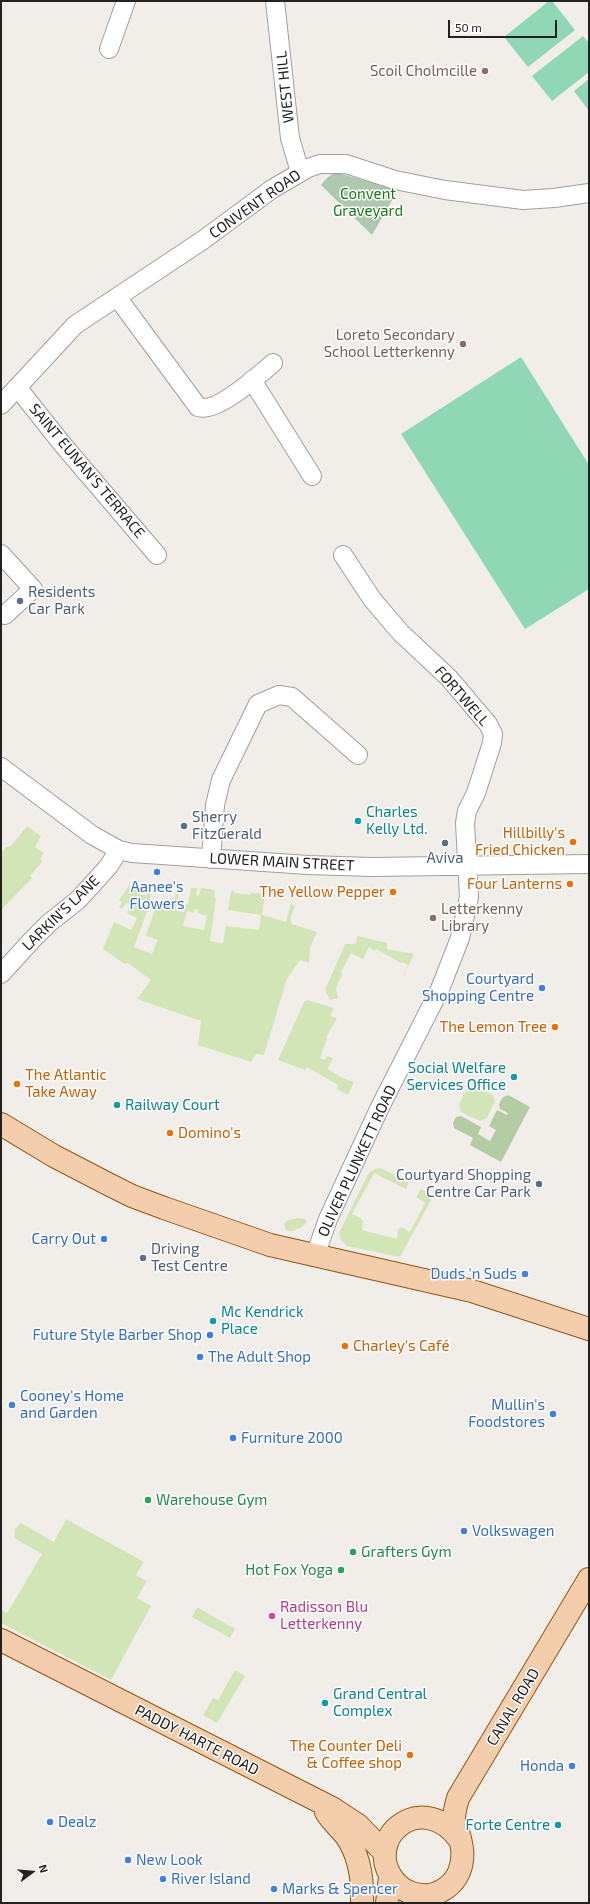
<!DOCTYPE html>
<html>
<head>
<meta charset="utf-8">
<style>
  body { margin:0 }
  #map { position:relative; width:590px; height:1904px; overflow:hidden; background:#f1eeea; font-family:"Exo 2",sans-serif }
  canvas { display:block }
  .frame { position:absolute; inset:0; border:2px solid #222; pointer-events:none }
  .north { position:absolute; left:12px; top:1852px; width:40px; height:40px; -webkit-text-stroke:3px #fff; paint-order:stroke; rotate:74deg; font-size:11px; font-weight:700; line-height:16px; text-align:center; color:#222 }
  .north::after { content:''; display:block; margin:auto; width:14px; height:18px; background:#222; clip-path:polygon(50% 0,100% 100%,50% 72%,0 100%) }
  .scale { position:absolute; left:448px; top:20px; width:109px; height:18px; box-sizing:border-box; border:2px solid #222; border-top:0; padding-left:5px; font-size:12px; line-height:14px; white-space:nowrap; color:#222; -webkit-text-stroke:3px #fff; paint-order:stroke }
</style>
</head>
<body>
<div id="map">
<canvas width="590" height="1904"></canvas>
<div class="frame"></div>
<div class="north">N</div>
<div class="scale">50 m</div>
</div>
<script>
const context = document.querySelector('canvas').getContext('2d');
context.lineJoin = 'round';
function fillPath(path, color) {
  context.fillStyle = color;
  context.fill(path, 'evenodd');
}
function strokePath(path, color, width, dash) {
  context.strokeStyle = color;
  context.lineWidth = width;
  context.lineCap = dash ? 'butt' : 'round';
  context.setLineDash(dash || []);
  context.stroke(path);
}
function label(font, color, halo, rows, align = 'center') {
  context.font = font + ' "Exo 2",sans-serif';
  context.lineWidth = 3;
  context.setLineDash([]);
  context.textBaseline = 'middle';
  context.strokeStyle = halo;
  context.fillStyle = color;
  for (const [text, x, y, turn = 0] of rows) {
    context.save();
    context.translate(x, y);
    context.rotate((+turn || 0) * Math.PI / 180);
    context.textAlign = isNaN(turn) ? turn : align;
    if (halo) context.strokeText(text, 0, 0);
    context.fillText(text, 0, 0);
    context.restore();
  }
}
const grass = new Path2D(`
  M27,826L41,836L35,847L44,853L40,859L43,861L30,876L32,878L1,910V850L3,851L6,847L11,846Z
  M130,884V887H140V895H146L147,887L151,888L150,904L134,947L152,954L158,940L146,936L156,906L158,907L159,903H161L163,900H175L176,892H179L176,910L184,912L186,904H188L191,888H197L196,895L199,896L201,888L215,890L214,897L216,898L210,941L223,943L226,926L259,930L261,915L228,910L231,891H234V893L251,895V893L265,894L262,915L286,922L291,903L295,906L290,919L292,924L317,932L310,948L309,963L300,960L287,979L264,1055L256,1054L251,1062L198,1045L201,1021L137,999L151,980L128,963L125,964L103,949L114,922L131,930L137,918L127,913L131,905L126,903L122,909L119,907L122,902L119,900ZM194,909L198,910V913L207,916L204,930L183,926L187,911L194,913Z
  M357,936L387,943V949L414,954L401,981L408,965L402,962L401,963L376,949L375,951L369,947L363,959L351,953L341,972L342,973L336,989L338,998L330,1000L325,990L345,944H356Z
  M307,1000L334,1008L330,1016L337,1018L326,1038L327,1039L320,1058L325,1060L327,1056L333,1058L328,1069L340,1077L354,1082L348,1095L337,1089L338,1085L307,1067L305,1070L278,1060L304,1002Z
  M474,1086L493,1095L495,1101L487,1118L480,1121L461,1112L459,1104L468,1088Z
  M381,1168L409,1183L406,1189L374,1173L352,1214L361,1218V1220H363L362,1230L397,1239L398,1228L400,1229L401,1227L410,1232L425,1203L416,1197L421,1189L434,1195L400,1257L347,1246L341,1240L339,1233L368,1174L375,1169Z
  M297,1218L305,1219L307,1222C302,1228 293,1233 286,1230L284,1224L286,1221Z
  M66,1519L144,1562L136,1575L147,1581L137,1598L151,1606L111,1680L1,1623V1610L7,1613L42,1554L14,1538L15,1529L21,1523L54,1542Z
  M197,1607L235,1629L230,1638L192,1617Z
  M235,1670L245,1676L217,1723L203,1715L213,1698L218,1700Z`);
const forest = new Path2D(`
  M508,1095L530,1107L501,1162L470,1145L473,1138L454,1128L453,1123L456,1117L461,1116L481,1127L478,1134L490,1141L496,1130L489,1126L497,1110L507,1115L508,1113L500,1109L499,1104L503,1097Z`);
const cemetery = new Path2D(`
  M338,173L398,190L372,235L321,185C327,178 329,174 338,173Z`);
const pitch = new Path2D(`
  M549,1H552L575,30L528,67L504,37Z
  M583,36L589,43V72L552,101L532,76Z
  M589,79V111L574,91Z
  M521,357L589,465V589L525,629L401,434Z`);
const minor = new Path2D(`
  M275,1L290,138L300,172
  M109,49L126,1
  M117,297L198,407C216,414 259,375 273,363
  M252,380L312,476
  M17,387L63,445L157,555
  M1,405L75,325L203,240L272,189L308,168L320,164H346L395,180L445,190L523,200L554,198L589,193
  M1,554L33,589L5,615
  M1,767L92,835L119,850L132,853L308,865L372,867L589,864
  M211,859L215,805L221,780L258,704L279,695L292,697L358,755
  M1,974L32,940L49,923L78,900L108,867L119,850
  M315,1256L328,1219L380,1107L440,989L460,938L469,897L465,823L467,811L476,793L492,743L493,734L488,724L449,678L401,633L388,618L372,599L343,555`);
const major = new Path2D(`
  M1,1124L54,1156L108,1184L132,1196L164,1208L270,1245L472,1291L589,1329
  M1,1640L332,1808L358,1825L385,1853
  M326,1812C331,1821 340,1828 346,1836C360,1856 363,1879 362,1903
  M460,1840C421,1786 359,1841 396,1883C404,1892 417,1896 429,1895C442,1893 454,1884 459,1872C465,1857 462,1845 458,1831C456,1827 454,1823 454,1819C454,1812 456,1805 458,1798L589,1579
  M387,1903L390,1877`);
const markers = [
  [485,71,4,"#8d6e63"],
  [463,344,4,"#8d6e63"],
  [20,601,4,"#5c6f8a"],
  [358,821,4,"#0f9aa8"],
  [184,826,4,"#5c6f8a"],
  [573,842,4,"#e8710a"],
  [445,843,4,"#5c6f8a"],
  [157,872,4,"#3f7fe0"],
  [570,884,4,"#e8710a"],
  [393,892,4,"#e8710a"],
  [433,918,4,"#8d6e63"],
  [542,988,4,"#3f7fe0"],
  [555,1027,4,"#e8710a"],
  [514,1077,4,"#0f9aa8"],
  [17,1084,4,"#e8710a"],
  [117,1105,4,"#0f9aa8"],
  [170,1133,4,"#e8710a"],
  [539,1184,4,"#5c6f8a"],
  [104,1239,4,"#3f7fe0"],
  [143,1258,4,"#5c6f8a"],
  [525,1274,4,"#3f7fe0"],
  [213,1321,4,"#0f9aa8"],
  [210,1335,4,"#3f7fe0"],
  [345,1346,4,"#e8710a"],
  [200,1357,4,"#3f7fe0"],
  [12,1405,4,"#3f7fe0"],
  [553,1414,4,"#3f7fe0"],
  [233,1438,4,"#3f7fe0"],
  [148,1500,4,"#2e9e5b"],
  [464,1531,4,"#3f7fe0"],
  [353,1552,4,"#2e9e5b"],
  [341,1570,4,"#2e9e5b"],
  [272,1616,4,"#d1479c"],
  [325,1703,4,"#0f9aa8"],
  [410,1755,4,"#e8710a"],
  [572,1766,4,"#3f7fe0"],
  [50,1822,4,"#3f7fe0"],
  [558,1825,4,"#0f9aa8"],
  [128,1860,4,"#3f7fe0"],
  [163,1879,4,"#3f7fe0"],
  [274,1889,4,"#3f7fe0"]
];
const educationNames = [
  ["Scoil Cholmcille",477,71],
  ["Loreto Secondary",455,335],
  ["School Letterkenny",455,352],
  ["Letterkenny",441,909,"left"],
  ["Library",441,926,"left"]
];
const streetNames = [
  ["WEST HILL",285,87,-96],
  ["CONVENT ROAD",255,204,-35],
  ["SAINT EUNAN'S TERRACE",87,471,50],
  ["FORTWELL",462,696,49],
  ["LOWER MAIN STREET",282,862,3],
  ["LARKIN'S LANE",61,913,-44],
  ["OLIVER PLUNKETT ROAD",357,1161,-65],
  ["CANAL ROAD",513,1707,-59],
  ["PADDY HARTE ROAD",197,1740,27]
];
const parkNames = [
  ["Convent",368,194],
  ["Graveyard",368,211]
];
const serviceNames = [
  ["Residents",28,592],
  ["Car Park",28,609],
  ["Sherry",192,817],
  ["FitzGerald",192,834],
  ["Aviva",445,858,"center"],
  ["Courtyard Shopping",531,1175,"right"],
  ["Centre Car Park",531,1192,"right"],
  ["Driving",151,1249],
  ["Test Centre",151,1266]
];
const cultureNames = [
  ["Charles",366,812],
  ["Kelly Ltd.",366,829],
  ["Social Welfare",506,1068,"right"],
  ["Services Office",506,1085,"right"],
  ["Railway Court",125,1105],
  ["Mc Kendrick",221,1312],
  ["Place",221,1329],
  ["Grand Central",333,1694],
  ["Complex",333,1711],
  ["Forte Centre",550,1825,"right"]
];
const foodNames = [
  ["Hillbilly's",565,833],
  ["Fried Chicken",565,850],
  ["Four Lanterns",562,884],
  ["The Yellow Pepper",385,892],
  ["The Lemon Tree",547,1027],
  ["The Atlantic",25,1075,"left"],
  ["Take Away",25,1092,"left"],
  ["Domino's",178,1133,"left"],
  ["Charley's Café",353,1346,"left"],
  ["The Counter Deli",402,1746],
  ["& Coffee shop",402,1763]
];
const shopNames = [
  ["Aanee's",157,887,"center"],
  ["Flowers",157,904,"center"],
  ["Courtyard",534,979,"right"],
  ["Shopping Centre",534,996,"right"],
  ["Carry Out",96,1239,"right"],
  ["Duds 'n Suds",517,1274,"right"],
  ["Future Style Barber Shop",202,1335,"right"],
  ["The Adult Shop",208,1357],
  ["Cooney's Home",20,1396],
  ["and Garden",20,1413],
  ["Mullin's",545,1405,"right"],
  ["Foodstores",545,1422,"right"],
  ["Furniture 2000",241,1438],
  ["Volkswagen",472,1531],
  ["Honda",564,1766,"right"],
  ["Dealz",58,1822],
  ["New Look",136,1860],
  ["River Island",171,1879],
  ["Marks & Spencer",282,1889]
];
const leisureNames = [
  ["Warehouse Gym",156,1500],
  ["Grafters Gym",361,1552],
  ["Hot Fox Yoga",333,1570,"right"]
];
const hotelNames = [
  ["Radisson Blu",280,1607],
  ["Letterkenny",280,1624]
];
fillPath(grass, '#d2e5b6');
fillPath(forest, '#b3cca3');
fillPath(cemetery, '#adc8ae');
fillPath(pitch, '#90d7b5');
strokePath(minor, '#9f9f9f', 20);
strokePath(major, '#90580f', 24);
strokePath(minor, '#fff', 18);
strokePath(major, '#f3cdac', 22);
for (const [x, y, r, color] of markers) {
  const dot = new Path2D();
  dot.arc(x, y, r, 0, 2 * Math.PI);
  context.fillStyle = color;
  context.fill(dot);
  strokePath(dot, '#fff', 1.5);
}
label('15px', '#785e54', '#fff', educationNames, 'right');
label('15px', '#222', '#fff', streetNames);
label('15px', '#1a7818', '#fff', parkNames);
label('15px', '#4e5e75', '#fff', serviceNames, 'left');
label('15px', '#0d838f', '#fff', cultureNames, 'left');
label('15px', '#c56008', '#fff', foodNames, 'right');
label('15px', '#366cbe', '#fff', shopNames, 'left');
label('15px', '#27864d', '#fff', leisureNames, 'left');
label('15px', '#b23c85', '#fff', hotelNames, 'left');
</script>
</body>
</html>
